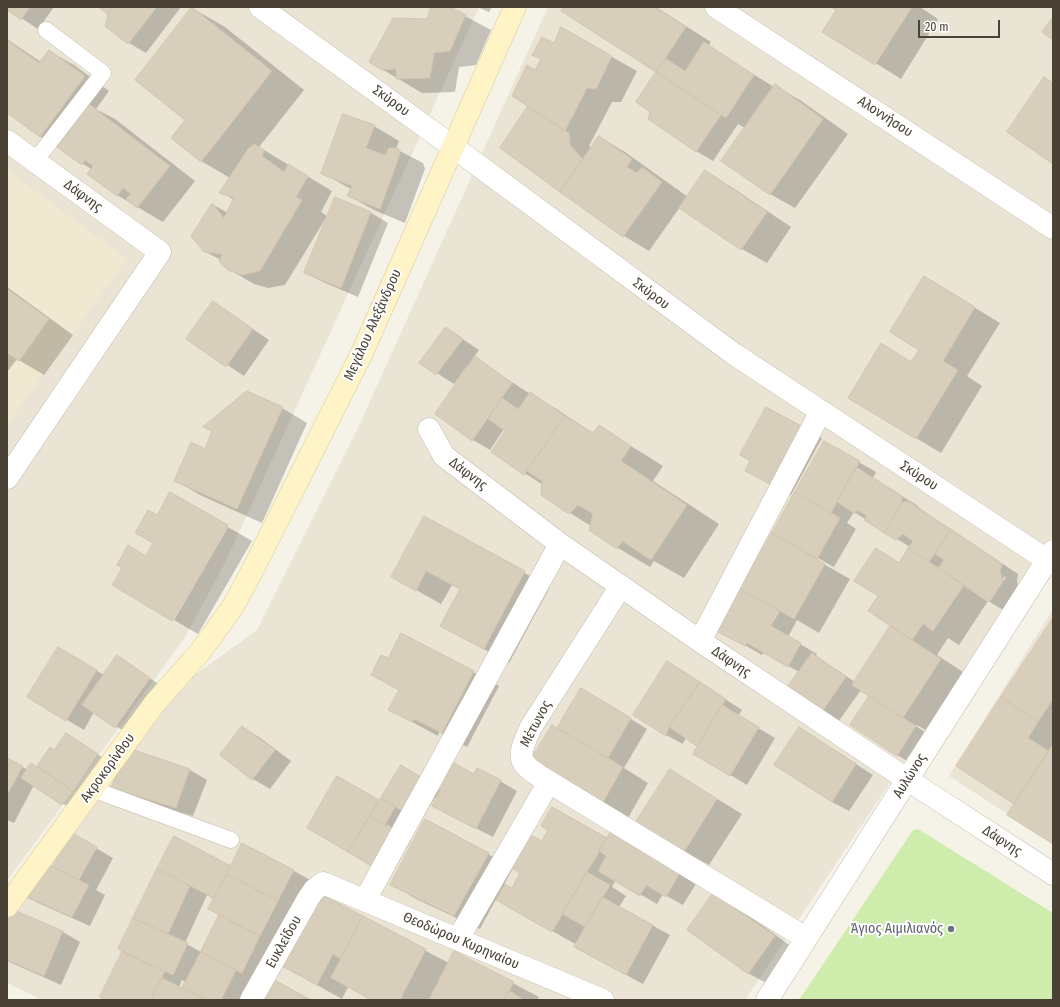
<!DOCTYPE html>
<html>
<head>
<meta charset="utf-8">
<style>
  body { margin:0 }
  #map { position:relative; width:1060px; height:1007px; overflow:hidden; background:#f5f2e8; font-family:"Fira Sans Condensed",sans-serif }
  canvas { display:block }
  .frame { position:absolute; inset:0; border:8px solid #494235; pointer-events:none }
  .scale { position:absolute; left:918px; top:20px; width:82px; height:18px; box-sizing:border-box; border:2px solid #494235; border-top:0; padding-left:5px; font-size:12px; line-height:14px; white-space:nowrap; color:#494235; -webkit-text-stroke:3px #fff; paint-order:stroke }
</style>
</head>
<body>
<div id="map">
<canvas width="1060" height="1007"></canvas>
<div class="frame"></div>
<div class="scale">20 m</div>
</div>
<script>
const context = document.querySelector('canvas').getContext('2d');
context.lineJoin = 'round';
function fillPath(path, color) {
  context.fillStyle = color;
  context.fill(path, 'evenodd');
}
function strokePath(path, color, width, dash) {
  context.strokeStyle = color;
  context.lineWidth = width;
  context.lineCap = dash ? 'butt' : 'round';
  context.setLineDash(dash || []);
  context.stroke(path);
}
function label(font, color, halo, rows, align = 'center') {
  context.font = font + ' "Fira Sans Condensed",sans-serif';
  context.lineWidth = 4;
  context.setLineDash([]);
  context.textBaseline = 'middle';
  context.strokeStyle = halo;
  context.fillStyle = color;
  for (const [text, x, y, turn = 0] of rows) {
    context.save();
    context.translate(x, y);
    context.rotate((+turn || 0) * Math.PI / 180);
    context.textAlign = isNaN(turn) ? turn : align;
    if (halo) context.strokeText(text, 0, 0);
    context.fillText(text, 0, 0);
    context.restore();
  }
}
const residential = new Path2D(`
  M7,7H479L225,563L184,639L7,881Z
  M548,7H1053V535L1028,576L745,1000H42L7,983V915L177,688L257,630L358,428Z
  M1053,609V844L949,776Z`);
const education = new Path2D(`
  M7,170L127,259L7,425Z`);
const green = new Path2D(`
  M918,829L1053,913V1000H799L913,830Z`);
const shadow = new Path2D(`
  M7,7H54L38,29L9,10L7,13Z
  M101,7H181L146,53L129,43L106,26L109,14Z
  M433,7H448L491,30L476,65L459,67L455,92L422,93L370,62L428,20Z
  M477,7H492L489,12Z
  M565,7H656L711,42L708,46L774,87L775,86L800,100L848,134L795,208L770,194L745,128L738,124L713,161L696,151L651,111L637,102L657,72Z
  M832,7H920L938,19L901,79L824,31L837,10Z
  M192,8L225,27L304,90L259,147L332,191L321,212L327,216L285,285L268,288L254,284L228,269L221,260L204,251L212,204L228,213L234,200L221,192L230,178L201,161L186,120Z
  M7,39L41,62L49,51L74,65L109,91L96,109L115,119L195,181L163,222L117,195L91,169L41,137L7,112Z
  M555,44L612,57L637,71L621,102H612L589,146L592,148L600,137L625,152L688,197L705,172L730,186L791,227L767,263L742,249L680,207L649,251L624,236L502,148L529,106L536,71Z
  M374,126L399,141L396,149L423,163L425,169L405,223L374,210L349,196L351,189L322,173Z
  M336,198L371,213L388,223L358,297L323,282L306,273Z
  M7,287L73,335L44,375L17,359L7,372Z
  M949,292L1000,323L967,376L982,386L941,453L916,438L920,349Z
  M213,302L269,340L244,376L188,339Z
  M446,328L479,350L474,357L530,394L555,408L594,434L599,426L663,466L653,481L719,524L684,578L654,561L650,567L618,548L591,526L570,513L543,485L492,452L507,431L504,429L490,450L473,440L469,367L467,366L454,384L421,363Z
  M282,408L307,423L262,523L200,495L175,480L205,450L213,432L205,427Z
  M805,429L822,438L791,495L763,480L752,460Z
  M824,442L876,472L873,478L918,506L919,508L1018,574L1017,581L1019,591L1005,611L988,601L959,645L948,638L937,655L966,674L929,732L917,725L916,726L932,737L914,765L897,755L870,695L861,690L838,722L821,712L799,672L764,652L762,655L718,630L778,535ZM854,512L910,547L900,563L876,549L879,596L892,625L855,682L816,656L817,654L788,637L797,620L819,633L850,579L813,558L814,556L834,567L856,529L847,523ZM1005,576L1006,577L990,601H988Z
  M424,518L550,587L509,663L442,626L461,590L452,585L441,604L393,577Z
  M228,527L252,541L198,634L174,620Z
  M1053,620V843L1015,804L957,766Z
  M402,634L499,686L467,747L439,732L438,736L390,710L400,690L389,660Z
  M117,656L166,689L133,737L94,712L84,730L29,697L75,658L104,675Z
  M668,662L742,710L738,716L775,738L747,785L694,753L699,746L686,737L683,744L666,735Z
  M598,699L647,729L624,768L648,783L628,818L603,803L558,729Z
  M242,727L259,737L291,761L270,789L253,779L221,755Z
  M66,734L114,765L79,814L34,785L14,823L7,820V759L28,770L37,767L50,748L55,751Z
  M816,738L873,775L849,811L832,802Z
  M134,751L190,770L207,780L193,816L129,797L112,787Z
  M402,766L441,790L474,775L500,781L517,791L493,837L450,815L435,797L421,821L404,811L394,829L387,825L386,826L411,841L390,876L309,828L338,777L380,802H385Z
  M670,770L742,814L709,865L684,851Z
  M72,834L113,858L96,890L105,895L90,926L38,903L21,894L53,867Z
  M174,837L232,867L294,871L310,880L242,1000H106L101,997L124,951L119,949ZM207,895L214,899L209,909L220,916L201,952L185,943ZM182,980L186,982L182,989L179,987Z
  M607,839L699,879L683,905L663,894L657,904L616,880L612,887L626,896L619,907L670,935L643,984L593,957L577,945L496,899L480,929L416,899L391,884L488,854L512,868L542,843ZM513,868L521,873L512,889L504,885Z
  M7,892L8,908L63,932L80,942L61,985L7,961Z
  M713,894L738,908L799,952L773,987L748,973Z
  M319,895L449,963L454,952L539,997L537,1000H371L348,987L342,999L281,965Z`);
const building = new Path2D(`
  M7,7H30L21,20L7,10Z
  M99,7H114L108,14Z
  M114,7H157L128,44L105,26L108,14Z
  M192,7L272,71L201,162L171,138L185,120L135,80Z
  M431,7H450L466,15L450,51L434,53L430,78L396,79V69L382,70L369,62L393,18L427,19Z
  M564,7H655L686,27L656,72L561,11Z
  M830,7H912L875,65L822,32L836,10Z
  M1053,17V40L1042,32Z
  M561,27L612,56L596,89L587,88L565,131L512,96L527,65L535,70L541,59L532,55L542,37L554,43Z
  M7,40L39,63L49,50L85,76L40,137L7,113Z
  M704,42L754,75L726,118L656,72L665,58L685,71Z
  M656,72L721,115L696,152L648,119L650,112L636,102Z
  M1044,77L1053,83V164L1007,132Z
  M775,84L823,119L770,195L721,161Z
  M89,104L170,166L137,208L126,199L131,194L123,188L117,196L87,174L93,166L85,160L82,165L57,147Z
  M528,106L569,133L570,145L583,159L560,192L500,148Z
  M343,114L375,125L366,148L385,155L389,148H398L400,154L380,209L347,196L352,186L321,174Z
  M599,136L632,159L627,167L637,173L642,167L662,182L623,237L560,192Z
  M254,144L264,150L262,156L284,172L288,164L308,176L296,197L302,200L260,271L242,275L228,270L219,262L222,254L204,252L191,236L212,203L224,218L234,198L219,193L248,149Z
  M705,170L767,212L741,250L679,208Z
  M335,197L371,212L341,288L304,273Z
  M924,276L975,307L943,361L958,370L916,439L848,398L881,343L911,362L919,350L890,332Z
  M7,289L49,319L19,361L7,353Z
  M213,301L253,329L226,367L186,339Z
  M446,327L463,339L436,375L419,363Z
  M475,356L512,383L472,441L435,414Z
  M247,391L283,407L237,509L174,481L191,442L205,449L212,431L203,427Z
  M530,392L565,416L524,475L491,452L505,431L488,419L502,398L518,409Z
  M766,407L805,428L774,486L745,471L750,461L740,455Z
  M565,416L593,433L599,425L631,446L621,461L687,505L651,560L622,541L617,549L589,530L593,514L578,505L569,514L541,495L542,481L527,471Z
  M824,441L860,461L831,513L795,492Z
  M856,467L902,496V503L884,533L864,520L867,516L857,510L855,514L837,502Z
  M170,492L228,525L172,621L112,585L122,568L117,565L128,545L146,556L153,543L135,533L148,510L157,515Z
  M795,492L840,518L817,559L772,533Z
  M908,501L951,530L929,562L908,548L913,541L903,534L896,540L884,533L902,503Z
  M424,516L525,571L484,649L440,626L460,589L426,571L416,591L391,577Z
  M951,529L1002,564L1000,571L1003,581L988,602L938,568L944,560L935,554Z
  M772,533L825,564L794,619L740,589Z
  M876,548L899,563L908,548L964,585L933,631L923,624L912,640L868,611L878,596L854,581Z
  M740,589L780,611L771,626L801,643L788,667L747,643L745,646L716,631Z
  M1053,618V699L1038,722L1001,697Z
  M890,626L941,659L903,718L852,685Z
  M401,633L474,671L442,733L414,719L412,722L388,710L399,690L371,675L381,655L388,658Z
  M58,647L97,670L66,721L27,697Z
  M812,653L846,677L821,713L786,689Z
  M117,655L150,678L115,728L82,705Z
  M667,661L700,682L669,727L666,736L633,715Z
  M700,682L726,699L697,746L669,727Z
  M581,688L631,718L608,758L557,728Z
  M869,696L916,726L897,756L850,725Z
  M1001,697L1038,722L1028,738L1049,751L1014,804L956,766Z
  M722,705L759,727L730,776L693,754Z
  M552,725L623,767L602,804L530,761Z
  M242,726L275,750L252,780L220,755Z
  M799,727L856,764L832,802L774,765Z
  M66,733L98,754L73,791L37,766L50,747L54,750Z
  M1053,744V844L1007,815Z
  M134,750L190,769L176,808L111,788L119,769Z
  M7,758L23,766L7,795Z
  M31,763L73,791L62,805L21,778Z
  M454,763L474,774L477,768L501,780L476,829L432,806Z
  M401,765L424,779L404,812L381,798Z
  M670,769L717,799L684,852L636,822Z
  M337,776L379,800L348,852L307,828Z
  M381,798L395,807L385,825L370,816Z
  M552,807L607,838L552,932L496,900L505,884L512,888L520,873L511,868L530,835L542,841L548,830L541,826Z
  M370,816L395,831L373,867L348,852Z
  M425,819L489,853L454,916L390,885Z
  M613,828L682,869L666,897L646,885L640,896L598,871L606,856L599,851Z
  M72,833L97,847L79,880L53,866Z
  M174,836L231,866L214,898L157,869Z
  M242,843L294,870L278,901L227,874Z
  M43,862L89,885L72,917L20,894Z
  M157,869L190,886L168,934L133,918Z
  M587,872L610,885L585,927L562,914Z
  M227,874L278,901L260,936L208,909Z
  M319,893L363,916L341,959L333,954L317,985L280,965Z
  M713,893L775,936L748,974L687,930Z
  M602,897L653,925L626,975L574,947Z
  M7,907L63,931L44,976L7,960Z
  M219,915L260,936L242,973L201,952Z
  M363,916L426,949L400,1000H372L331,978Z
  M133,918L188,943L173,975L118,949Z
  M454,951L514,982L504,1000H429Z
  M122,952L165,971L151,1000H105L100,997Z
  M201,952L236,970L221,1000H206L182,988Z
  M269,977L311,1000H257Z
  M162,978L206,1000H151Z
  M510,991L524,1000H504Z`);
const lane = new Path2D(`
  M35,161L103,73L46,30
  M92,789L231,840`);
const street = new Path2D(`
  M260,7L452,146L734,354L1053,564
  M716,7L1053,228
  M7,141L160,252L7,478
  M429,429L444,456L560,544L700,641L908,780L1053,874
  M700,641L821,411
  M549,782L806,938
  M365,900L560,544
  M458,939L549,782C518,763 515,761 531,727L621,586
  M251,1000L308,899L314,890L323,883L603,1000
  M767,1000L1053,551`);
const secondary = new Path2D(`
  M7,906L155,703L200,652L232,608L247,581L362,353L515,7`);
const markers = [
  [951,929,4,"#6b7280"]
];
const streetNames = [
  ["Σκύρου",391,101,36],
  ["Αλοννήσου",885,117,33],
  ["Δάφνης",83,196,36],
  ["Σκύρου",651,294,37],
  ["Μεγάλου Αλεξάνδρου",373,325,-66],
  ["Δάφνης",468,474,37],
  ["Σκύρου",919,476,33],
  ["Δάφνης",731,662,34],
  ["Μέτωνος",536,724,-62],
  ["Ακροκορίνθου",108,768,-54],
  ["Αυλώνος",910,776,-58],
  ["Δάφνης",1002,841,33],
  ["Θεοδώρου Κυρηναίου",461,941,23],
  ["Ευκλείδου",284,942,-61]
];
const worshipNames = [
  ["Άγιος Αιμιλιανός",943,929]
];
fillPath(residential, '#eae4d5');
fillPath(education, '#f0e8d0');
fillPath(green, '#ceedad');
fillPath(shadow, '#0003');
fillPath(building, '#d8cebc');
strokePath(building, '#d4c6ae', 1);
strokePath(lane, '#c2baa9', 17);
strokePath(street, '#c2baa9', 23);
strokePath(secondary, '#d9c993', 23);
strokePath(lane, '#fff', 16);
strokePath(street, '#fff', 22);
strokePath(secondary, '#fff3c8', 22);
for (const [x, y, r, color] of markers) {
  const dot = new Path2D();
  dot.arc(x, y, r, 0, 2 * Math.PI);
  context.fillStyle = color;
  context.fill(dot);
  strokePath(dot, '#fff', 1.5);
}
label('14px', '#494235', '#fff', streetNames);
label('14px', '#5b616d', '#fff', worshipNames, 'right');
</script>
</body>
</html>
